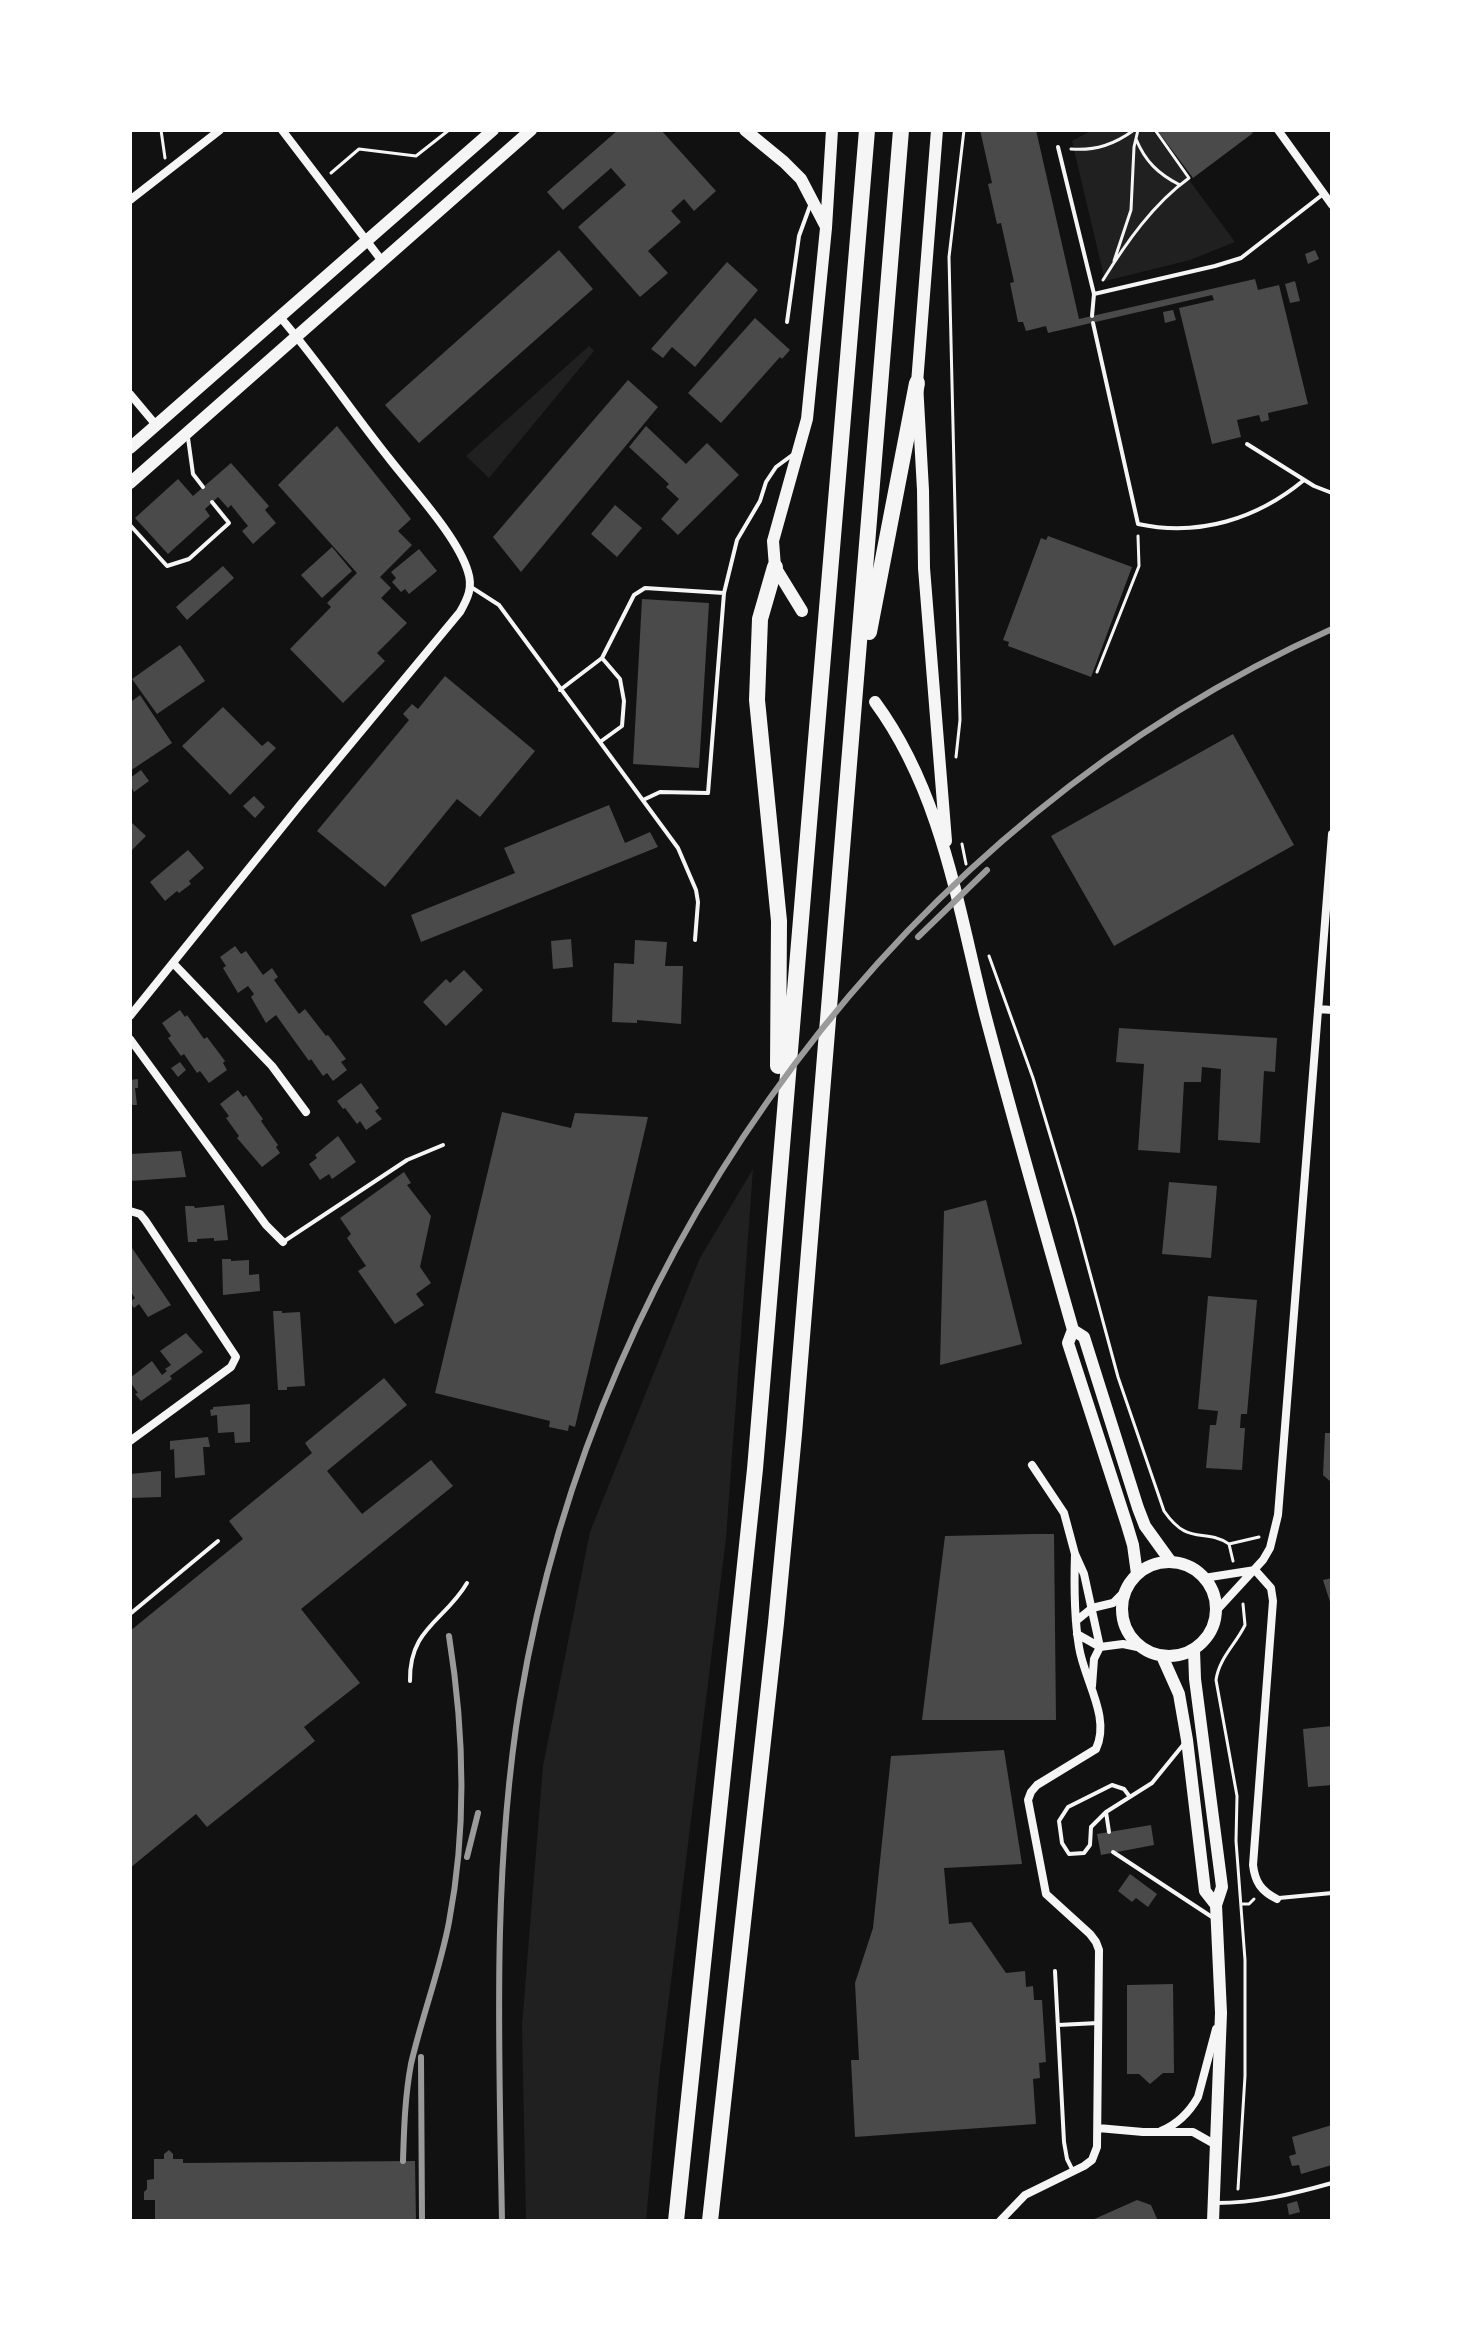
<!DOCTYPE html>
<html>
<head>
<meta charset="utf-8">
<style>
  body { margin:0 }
  #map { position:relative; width:1462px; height:2351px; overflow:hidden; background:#111; font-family:"Varela Round",sans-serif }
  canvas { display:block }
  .frame { position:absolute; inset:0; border:132px solid #fff; pointer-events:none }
</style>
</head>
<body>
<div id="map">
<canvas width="1462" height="2351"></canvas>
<div class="frame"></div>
</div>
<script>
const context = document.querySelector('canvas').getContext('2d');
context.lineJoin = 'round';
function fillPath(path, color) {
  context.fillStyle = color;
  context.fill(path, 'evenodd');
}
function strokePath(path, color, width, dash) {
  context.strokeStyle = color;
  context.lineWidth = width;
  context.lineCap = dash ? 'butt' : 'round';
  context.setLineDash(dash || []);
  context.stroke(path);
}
const green = new Path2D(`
  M1093,130H1152L1235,242L1190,260L1105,281L1072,141Z
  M589,346L594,351L489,478L466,456Z
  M753,1169L726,1538L659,2078L646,2221H526L522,2025L543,1766L590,1532L700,1258Z`);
const building = new Path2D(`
  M618,130H661L716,191L694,211L684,199L671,211L681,222L648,251L668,273L640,297L578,227L626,185L611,168L563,210L547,192Z
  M980,130H1036L1079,319L1255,279L1258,290L1279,285L1308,404L1268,413L1269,420L1261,422L1259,415L1237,420L1241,437L1212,444L1179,308L1214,300L1212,295L1048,333L1046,326L1026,331L1023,322H1018L1010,283L1014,282L1001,223L997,224L988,184L992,183Z
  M1157,130H1250L1253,133L1193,178Z
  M559,250L593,289L419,443L385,405Z
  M1315,250L1319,259L1308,264L1305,254Z
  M727,262L758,290L695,367L672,347L663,358L651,349Z
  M1295,281L1300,301L1290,303L1285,284Z
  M1173,310L1176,320L1165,323L1163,312Z
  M755,318L790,350L782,359L780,357L721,423L688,393Z
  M628,380L658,407L521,572L493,537Z
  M337,426L411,519L398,531L412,545L380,577L391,588L381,598L407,623L377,653L385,661L343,703L290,649L331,607L327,603L357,573L278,485Z
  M646,426L686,464L707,443L739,475L678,535L661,519L679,499L666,487L669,484L629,447Z
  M231,463L269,506L265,510L276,523L253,544L242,531L248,526L231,505L228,508L218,497L205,509L210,516L168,554L135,518L178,479L193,496Z
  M615,505L642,528L617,557L591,534Z
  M1048,536L1132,567L1091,677L1008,646L1009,642L1003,640L1041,538L1046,540Z
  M332,547L352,571L322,598L301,575Z
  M419,549L437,571L409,594L405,589L401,592L392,582L396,578L391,572Z
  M223,566L234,578L187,620L176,607Z
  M642,599L709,603L699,768L633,764Z
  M180,645L205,681L157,714L132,679Z
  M445,676L535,751L480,817L457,799L385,887L317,831L409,720L403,714L412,704L418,709Z
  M140,695L172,743L130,771V699L132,701Z
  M223,707L262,746L268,741L276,748L230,795L182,746Z
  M1233,734L1294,845L1114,946L1051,836Z
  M141,770L149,781L134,792L130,785V778Z
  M254,796L265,807L255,818L243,806Z
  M609,805L625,843L650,832L658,847L421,942L411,915L515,873L504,848Z
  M130,821L146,836L130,852Z
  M188,850L204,868L189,881L191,884L179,893L177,891L165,901L150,882Z
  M571,939L573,967L553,969L551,941Z
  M635,940L667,942L665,966H683L681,1024L637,1020V1023L612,1022L614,963L634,964Z
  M235,946L241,954L246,951L263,975L272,968L278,977L274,980L299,1014L305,1009L326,1036L328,1035L346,1059L341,1062L347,1070L333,1081L327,1073L323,1076L311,1059L309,1061L276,1015L266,1023L251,997L254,994L248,986L238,993L223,968L226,966L220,957Z
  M464,970L483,990L446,1026L423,1002L446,979L450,983Z
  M180,1010L185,1017L187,1015L204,1039L207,1037L225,1061L223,1063L227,1070L209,1083L200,1071L197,1073L184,1054L181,1056L168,1038L171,1036L162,1023Z
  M1119,1028L1277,1038L1275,1072L1264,1071L1260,1143L1218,1140L1221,1069L1202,1067L1201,1082H1184L1180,1153L1138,1150L1144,1064L1116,1062Z
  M180,1062L186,1070L178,1077L171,1068Z
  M138,1079V1088H135L137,1105H130V1080Z
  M361,1083L379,1108L375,1111L382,1119L366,1130L360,1121L357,1124L345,1108L343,1109L337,1101Z
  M238,1090L243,1097L246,1095L257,1111L263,1119L261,1121L278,1145L276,1147L280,1153L262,1167L237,1138L239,1136L226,1118L229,1116L220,1104Z
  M502,1112L571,1128L575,1113L648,1117L575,1427L569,1425L568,1431L549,1427L550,1421L435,1393Z
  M338,1136L356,1162L332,1179L329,1174L320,1180L309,1164L317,1158L315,1155Z
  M181,1151L186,1177L130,1181V1154Z
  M404,1172L411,1183L407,1185L431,1216L420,1267L431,1283L416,1294L424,1305L395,1324L358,1271L366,1266L347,1238L351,1234L340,1218Z
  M1169,1182L1217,1186L1211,1258L1162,1254Z
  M986,1200L1022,1344L940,1365L944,1211Z
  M224,1205L228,1240L214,1241V1238L197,1239V1242H188L185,1206H194L195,1208Z
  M130,1245L171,1305L148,1317L139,1304L134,1308L130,1302L135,1298L130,1291Z
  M222,1259H231V1261L249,1260V1275L259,1274L260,1291L223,1295Z
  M1208,1296L1257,1300L1247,1414H1241L1240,1428H1245L1242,1470L1206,1468L1210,1425H1216L1218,1411L1198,1409Z
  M273,1311H282V1313L300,1312L305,1386L287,1387V1390H278Z
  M186,1333L203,1352L170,1376L172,1379L141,1401L135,1394L138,1393L130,1382V1378L152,1361L162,1375L167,1371L165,1369L171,1365L160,1351Z
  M384,1378L407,1405L327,1471L362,1514L431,1460L453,1486L301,1609L360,1683L304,1727L315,1741L207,1827L196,1814L130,1868V1631L243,1539L229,1521L312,1453L305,1443Z
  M250,1404V1442L235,1443L234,1432L218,1433L217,1415L211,1416L210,1410L213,1409V1407Z
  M1325,1433H1332V1483L1323,1475Z
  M208,1437L210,1447H203L205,1475L175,1478L174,1449L170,1450V1441Z
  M161,1471V1497L130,1498V1474Z
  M1034,1534H1054L1056,1720H922L945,1536Z
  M1332,1578V1605H1331L1323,1580Z
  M1332,1726V1785L1308,1787L1303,1729Z
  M1004,1750L1022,1864L944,1868L949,1924L971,1922L1006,1973L1025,1971L1026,1987L1033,1986L1034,2000H1042L1046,2062L1039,2063L1040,2078L1033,2079L1036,2124L855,2137L851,2060H859L855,1983L873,1928L891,1756Z
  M1151,1825L1154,1845L1101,1855L1097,1834Z
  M1130,1874L1157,1894L1148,1907L1136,1898L1132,1902L1118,1891Z
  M1173,1984L1174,2073H1163L1150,2084L1139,2074H1127V1985Z
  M1332,2125V2165L1301,2174L1299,2165L1292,2166L1289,2156L1296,2154L1292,2137Z
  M169,2150L173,2154V2159H183V2163L415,2161L416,2221H155V2200H144V2192L147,2189V2180L154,2179V2159H164V2154Z
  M1137,2200L1151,2205L1158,2221H1090Z
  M1297,2201L1300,2212L1289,2215L1287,2204Z`);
const path = new Path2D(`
  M161,130L165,158
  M1136,139C1145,161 1158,174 1180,185
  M1071,149C1096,151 1115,144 1134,130
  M331,173L359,149L416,156L449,130
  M1114,261L1131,210L1134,147L1138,130
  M1103,280C1126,243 1153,204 1189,178L1155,130
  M1097,672L1139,566L1138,536
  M956,757L960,720L949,257L964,130
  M962,844L966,864
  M989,956L1033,1078L1075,1218L1118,1377L1164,1511C1189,1547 1203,1527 1229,1544L1233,1561
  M1229,1544L1259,1537
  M1241,1904H1249L1254,1899
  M1238,2189L1245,2076V1960L1236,1841L1237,1796L1216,1680C1219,1658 1236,1644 1245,1625L1243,1604`);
const service = new Path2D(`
  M1058,147L1094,294L1215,266L1241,258L1322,195
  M1092,316L1094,294
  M787,322L799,236L811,203
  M1093,323L1138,524C1199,537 1257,519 1304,480
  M188,438L193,474L203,487
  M1247,444L1314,486L1332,493
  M130,525L167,566L189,559L229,523L212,502
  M471,587L499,605L678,848L696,890L698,902L695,940
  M724,593L737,540L760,501L766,482L776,467L795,453
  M602,658L634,595L645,588L724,593L708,793L660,792L643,800
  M560,690L602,658L620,679L624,701L622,726L600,742
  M283,1242L407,1160L443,1145
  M130,1614L218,1541
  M410,1681C409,1628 445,1621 467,1583
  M1106,1812L1091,1827L1090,1845L1084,1853L1069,1854L1062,1843L1059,1821L1068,1807L1112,1785L1124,1789L1130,1797
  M1109,1832L1106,1812L1152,1783L1183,1745
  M1113,1852L1215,1919
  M1279,1898L1332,1893
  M1055,1971L1064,2142L1067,2159L1073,2171
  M1058,2025L1098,2023
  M1216,2203C1256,2203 1293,2194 1332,2183`);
const minor = new Path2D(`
  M282,130L382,261
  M1278,130L1332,205
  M130,200L220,130
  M130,394L156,425
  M173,963L272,1066L306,1112
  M1318,1009L1332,1010
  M130,1016L300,805L460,612C468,598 473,587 468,572C458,537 411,487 388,457C351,411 319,362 280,317
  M130,1039L266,1225L283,1242
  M130,1211L140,1214L145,1220L236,1357L231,1367L130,1441
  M1032,1465L1064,1513L1075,1554L1084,1574L1100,1647L1094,1659L1092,1686
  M1255,1570L1271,1588L1273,1601L1253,1865C1255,1882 1261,1891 1277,1899
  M1204,1578L1255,1570
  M1217,1610L1263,1560L1270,1548L1278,1515L1332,834
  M1076,1621L1092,1608L1113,1603L1125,1591
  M1077,1634L1100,1647L1123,1644L1142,1648
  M1098,2128L1143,2132H1193L1216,2145
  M1161,2131C1178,2124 1189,2113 1198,2097L1216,2029
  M1000,2221L1025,2195L1084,2166L1092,2160L1097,2147L1099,1950L1096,1942L1090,1934L1046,1894L1028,1800L1031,1792L1037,1785L1096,1749C1111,1717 1084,1680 1079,1647C1074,1617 1074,1585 1075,1554`);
const secondary = new Path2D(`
  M745,130L784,162L801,179L825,225
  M937,130L917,383L923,490L924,568L946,841
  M130,448L493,130
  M130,483L531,130
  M802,611L775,567L773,541L807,419L826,228L832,130
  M875,702C942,793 958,908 985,1014C1013,1120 1043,1225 1073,1330L1068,1343L1127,1525L1133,1545L1137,1574
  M1073,1330L1084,1337L1138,1508L1145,1526L1171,1562
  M1122 1609a47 47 0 1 1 94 0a47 47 0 1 1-94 0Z
  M1194,1650L1195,1679L1222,1887L1216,1905L1221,2013L1213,2221
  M1162,1656L1179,1694L1187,1740L1205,1891L1216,1905`);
const motorway = new Path2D(`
  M775,567L760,619L757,700L779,921L778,1066
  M869,632L917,383
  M676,2221L755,1469L867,130
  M710,2221L776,1623L794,1434L901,130`);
const rail = new Path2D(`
  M918,937L987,870
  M467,1857L478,1813
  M421,2057L422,2221
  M403,2161C404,2128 405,2096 411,2064C422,2016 440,1970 449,1922C467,1828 464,1730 449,1636
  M502,2221C499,2048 492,1873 520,1701C596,1241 905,821 1332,629`);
fillPath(green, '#202020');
fillPath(building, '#4a4a4a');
strokePath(path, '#f5f5f5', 3);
strokePath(service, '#f5f5f5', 4);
strokePath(minor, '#f5f5f5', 8);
strokePath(secondary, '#f5f5f5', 12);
strokePath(motorway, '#f5f5f5', 16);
strokePath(rail, '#9a9a9a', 6);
</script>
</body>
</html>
